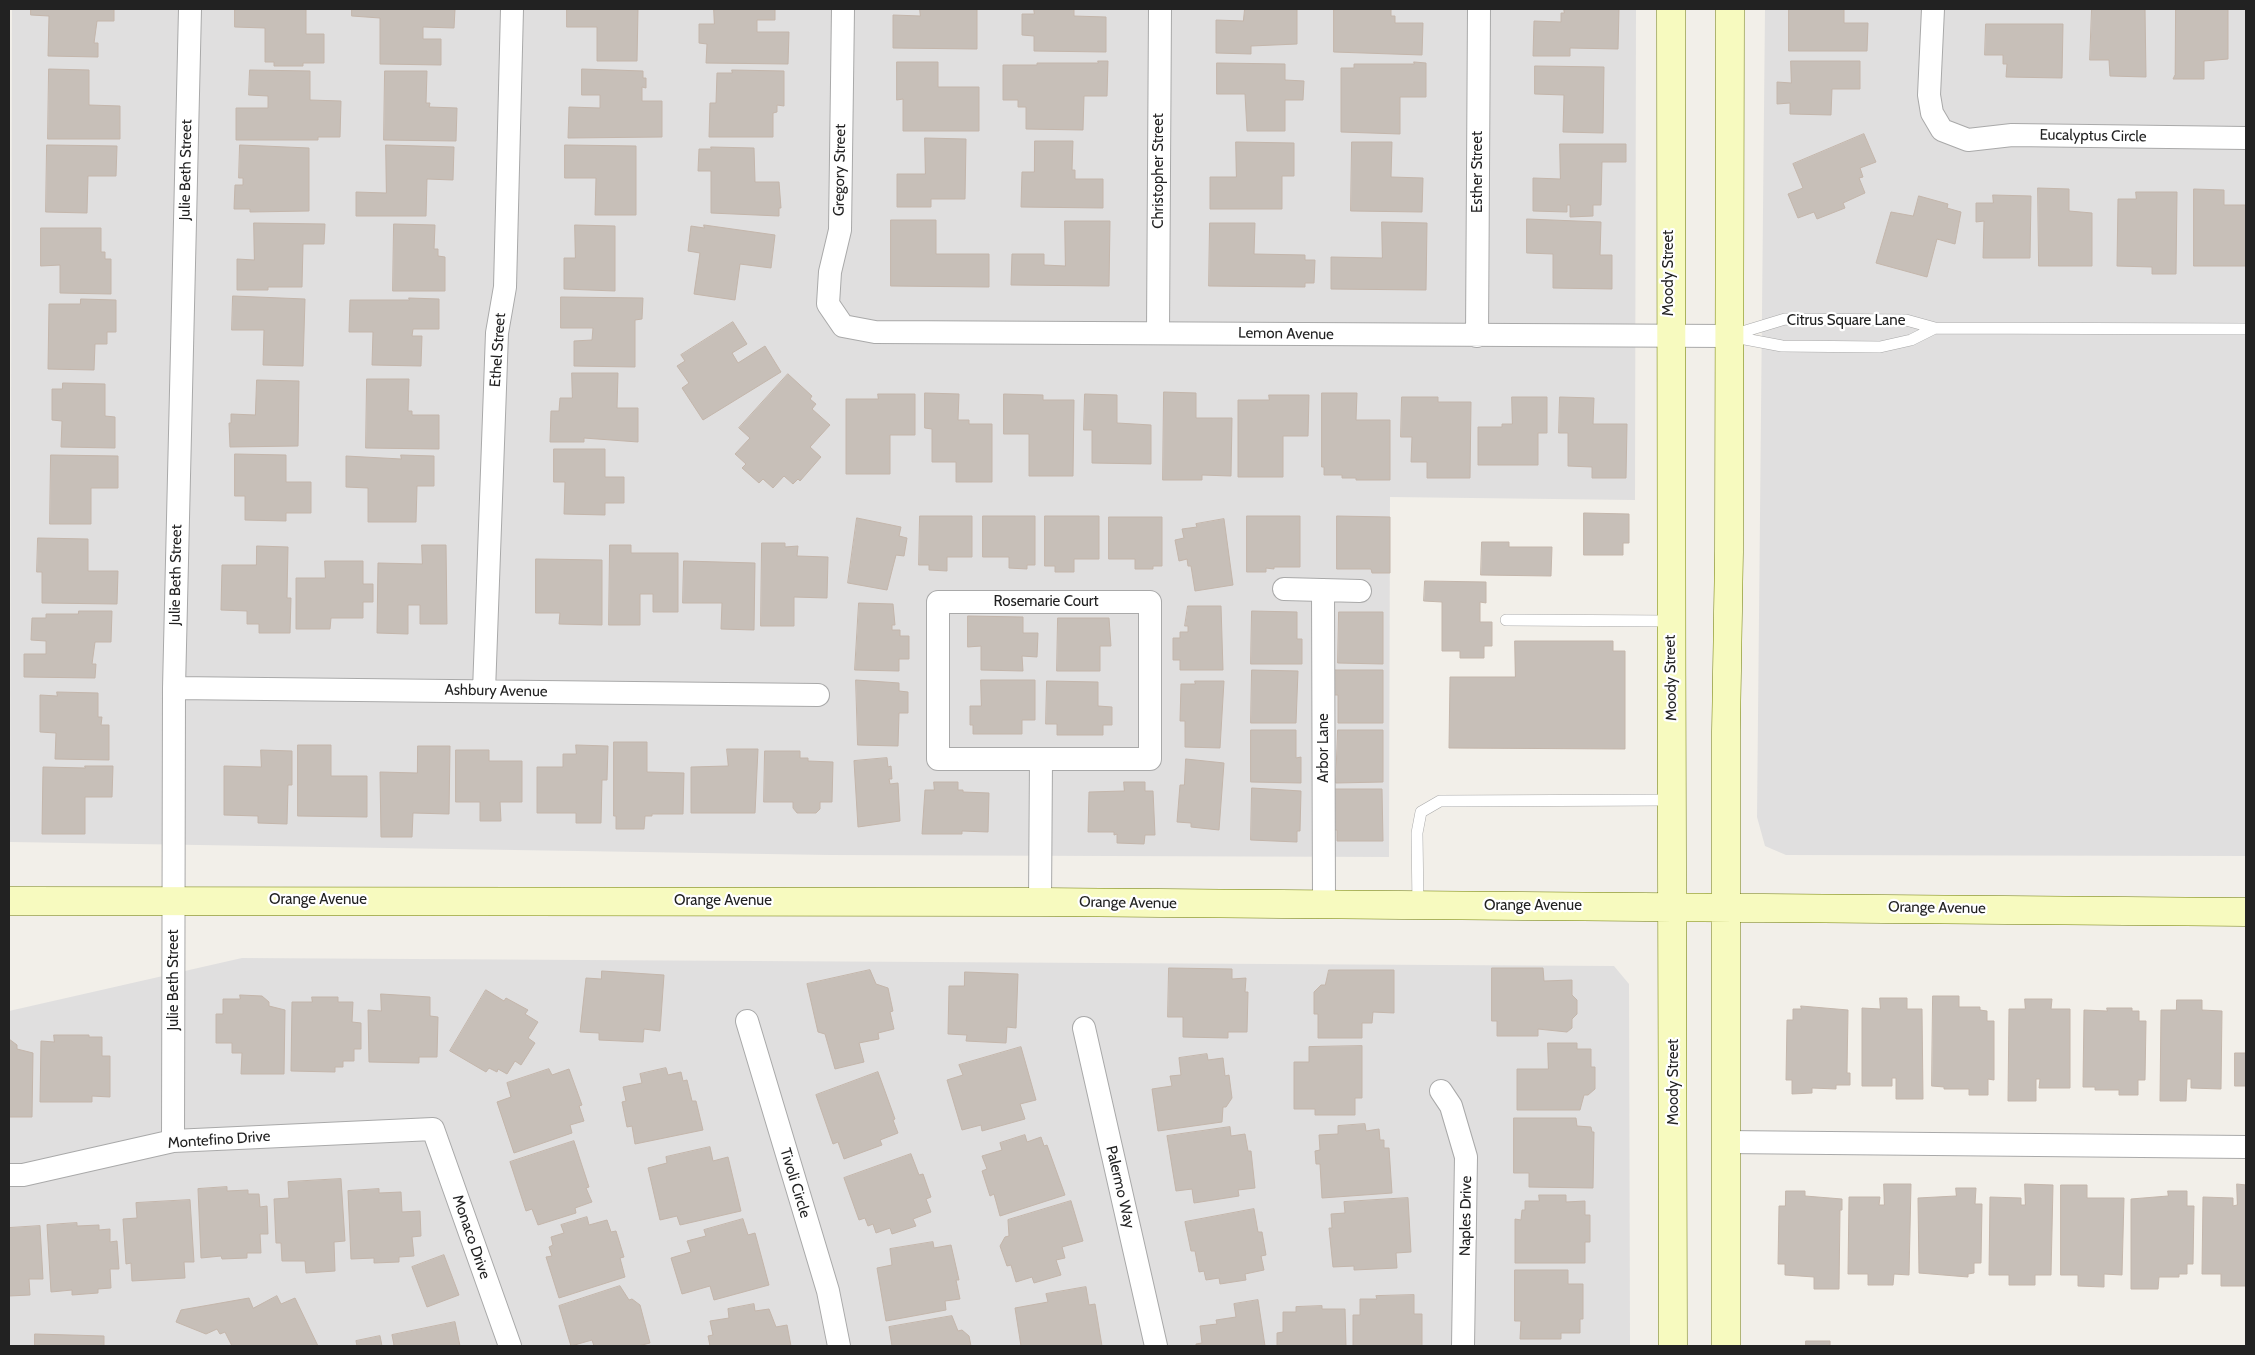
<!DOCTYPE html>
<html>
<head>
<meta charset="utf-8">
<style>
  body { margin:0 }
  #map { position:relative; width:2255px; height:1355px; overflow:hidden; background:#f2efe9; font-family:Cabin,sans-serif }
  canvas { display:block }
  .frame { position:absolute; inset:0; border:10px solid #222; pointer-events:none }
</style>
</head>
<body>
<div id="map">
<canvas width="2255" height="1355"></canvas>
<div class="frame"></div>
</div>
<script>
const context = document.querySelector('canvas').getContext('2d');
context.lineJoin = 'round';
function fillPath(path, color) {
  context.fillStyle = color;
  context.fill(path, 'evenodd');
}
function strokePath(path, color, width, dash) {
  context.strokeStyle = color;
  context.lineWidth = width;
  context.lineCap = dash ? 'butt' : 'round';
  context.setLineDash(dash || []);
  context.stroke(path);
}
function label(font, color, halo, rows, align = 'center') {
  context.font = font + ' Cabin,sans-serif';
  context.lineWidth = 4.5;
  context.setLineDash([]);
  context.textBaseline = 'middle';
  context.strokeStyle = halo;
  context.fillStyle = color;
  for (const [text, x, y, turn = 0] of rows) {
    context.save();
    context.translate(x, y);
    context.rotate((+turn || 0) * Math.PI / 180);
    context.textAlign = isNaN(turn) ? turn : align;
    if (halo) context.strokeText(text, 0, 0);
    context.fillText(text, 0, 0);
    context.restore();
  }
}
const residential = new Path2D(`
  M12,9H1636L1635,500L1390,497L1389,857L830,855L10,842Z
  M1765,9H2246V856L1786,855L1765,846L1757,817Z
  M242,958L1614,966L1629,984L1630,1346H9V1011Z`);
const building = new Path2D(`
  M31,9H114V21H97L94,43H98V57L48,56L49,16L31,15Z
  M235,9H306V34H324V63H303V66H274V62H265V28L235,27Z
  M352,9H455L454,28L423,27V39H441V65L380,64V18L352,16Z
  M567,9H638L637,61H597V27H567Z
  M714,9H775V20H757V32H789L788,64L706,63L707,44L699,43V24H714Z
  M920,9H977V49L893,48V15L920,16Z
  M1034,9H1074V16L1106,17V52L1034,51V36L1022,35V14H1034Z
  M1245,9H1297V44L1251,46V54L1216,53V20L1243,21Z
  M1334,9H1391V16H1395V23H1423L1422,55L1334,52Z
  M1564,9H1619L1618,49L1570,48V56H1533L1534,21L1561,22V13H1564Z
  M1789,9H1844V23H1868L1867,51H1789Z
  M2092,9H2145L2146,77L2110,76L2109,60H2090Z
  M2176,9H2228V59L2204,61V79H2173L2175,75Z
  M1986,24H2063L2062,78L2006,77L2007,64H2003V55H1985Z
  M1098,61H1108L1107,96H1084L1083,130L1026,129V107H1018V100H1003V65H1037V63H1098Z
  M1791,61H1860V89H1832L1831,115L1790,114V103L1777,104V82L1791,83Z
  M897,62H938V87H979V131H903V99L897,100Z
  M1414,62L1426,63V97H1400V134L1341,132V68H1354V64H1414Z
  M1217,63L1285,64V80L1304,81L1303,100H1285V131H1247L1245,94H1217Z
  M1535,66L1604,67L1603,133L1563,132L1564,95L1535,94Z
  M49,69L89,70V105L120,106V139H48Z
  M582,69L643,71V78H646V88L642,87V101H662V137L568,138L569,107L600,108V95H582Z
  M250,70L310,71V100L341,101L340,137H318V140H236V108H268V96L249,95Z
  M732,70L784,71V106L777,105V112L773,113V137H709L710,103H716L717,73H732Z
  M385,71H427L426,103H430L429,107L457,108L456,141L384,140Z
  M1864,134L1876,162L1860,168L1863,177L1859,178L1865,193L1843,203L1845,208L1817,219L1814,212L1798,218L1788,194L1803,188L1793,164Z
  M925,138L966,139L965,199H931V207H897V174H925Z
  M1035,141H1073L1072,170H1075V179H1103V208L1021,207L1022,172H1034Z
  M1236,142L1294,143V176H1282V209H1210V177H1236Z
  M1352,142H1392L1391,177L1423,178L1422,212L1351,211Z
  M1560,144H1626V162H1602L1601,205H1593V216L1570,217V205H1567V212L1533,211V178L1560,179Z
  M47,145L117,146L116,176H88L87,213L46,212Z
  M240,145L309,148V211L250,212V209H234L235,185H243V178H239Z
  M386,145L454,147L453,180L427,179L426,216H356V192L386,193Z
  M565,145L636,146V215H595L596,178H565Z
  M711,147L754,148L755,182H779L781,208H779V216L711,213V171H698L699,149H711Z
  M2038,188L2069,189V211L2092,213V266H2039Z
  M2194,189L2224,190V205H2246V266H2194Z
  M2136,192H2177L2176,274H2152V267L2117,266L2118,199H2136Z
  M1993,195L2031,196L2030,258H1983L1984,221L1976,222V203H1993Z
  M1919,196L1948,204L1947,208L1961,212L1955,244L1937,239L1927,277L1876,263L1891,212L1913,216Z
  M1527,219L1601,222L1600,255H1612V289L1553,288V254L1527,253Z
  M891,220H936V254H989V287L891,286Z
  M1065,221H1110L1109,286L1011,285L1012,254H1044V265L1065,266Z
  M1382,222L1427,223L1426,290L1331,289V257L1382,258Z
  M254,223L325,224L324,244H303L302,287H268V290H237V259L254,260Z
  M1210,223H1255L1254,254L1305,255V260H1315L1314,283H1305V287L1209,286Z
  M394,224L435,225L434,249H438V256L445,257V291H393Z
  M575,225L615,226V291L564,289V258H575Z
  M704,225L775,235L771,268L740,264L735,300L694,294L700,253L688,251L691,226L704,228Z
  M41,228H101V252H105V259H111V294L60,293V265L41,266Z
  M233,296L305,299L303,366L263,365L264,330H232Z
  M561,297L643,298L642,319L635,320V367L574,366V341L592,340L593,328H561Z
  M409,298L439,299V329H413L412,336H422L421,366L372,365L373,332H349L350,300H409Z
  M81,299L116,300V332H107V344H95L94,370L48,369L49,304H80Z
  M733,322L747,344L732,353L738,363L765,346L781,372L703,420L682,388L689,383L677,366L685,361L681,355Z
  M572,373H618L617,408H638V442L584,438V442H550L551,411H559L560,398H572Z
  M788,374L812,396L810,399L816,404L812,409L830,425L810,447L821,457L800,481L798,479L793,484L784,476L773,488L763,479L759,483L742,468L746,464L735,454L750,438L739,428Z
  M367,379H409L408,411H412V415H439V449L366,448Z
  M257,380L299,381L298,446L230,447L229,423H231V414L255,415Z
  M63,383L105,384V416L115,417V448L61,447L62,421L52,420V389H62Z
  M1164,392L1196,393V418H1232L1231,476L1202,475V480H1163Z
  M925,393L959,394L958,420H969V424H992V482H956V462H932V429L925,428Z
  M1322,393H1357L1356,420H1390V480H1356V478H1342V475H1324V467H1322Z
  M878,394H915V435H890V474H846V399H878Z
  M1004,394L1043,395V400H1074L1073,476H1029V434H1004Z
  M1085,394L1117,395V423L1151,425V464L1092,463V430H1084Z
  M1269,395H1309L1308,436H1283V477H1238V400H1269Z
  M1402,397H1438V402H1471L1470,478H1427V462H1411L1412,437H1401Z
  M1512,397H1547V433H1538V465H1478V427H1502V424H1512Z
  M1560,397L1594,398L1593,424H1627L1626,478H1592V467L1568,466V433H1559Z
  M554,449H605V477H624V503H605V515L564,514L565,482H554Z
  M235,454L286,455V482H311V513H286V521L245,520V496H235Z
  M51,455L118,456V488H91V524H50Z
  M401,455L434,456V486H417L416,522H368V488L346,487V456L401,459Z
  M1584,513L1629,514V543H1623V555H1584Z
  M920,516H972V557H947V571L929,570V565H919Z
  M983,516H1035V565H1027V569L1009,568V557H983Z
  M1045,516H1099V559H1074V572H1055V566H1045Z
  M1247,516H1300V567H1274V569L1266,568V572H1247Z
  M1337,516L1390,517V573H1372L1371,569H1337Z
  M1109,517H1162V566H1153V569H1135V559H1109Z
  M857,518L901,527L899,536L907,538L904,556L896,555L887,590L848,583Z
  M1224,519L1233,585L1195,591L1191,566H1188L1187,559L1179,561L1175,540L1184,538L1182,529L1197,527L1196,524Z
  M38,538L88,539V571H118L117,604L42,603V572H37Z
  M1482,542H1509V547H1552L1551,576L1481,575Z
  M762,543H785V547L798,546L797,556L828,557L827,598L794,597V626H761Z
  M422,545H446L447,624H420V605H408V634L377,633L378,563L422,564Z
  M610,545H631V553H678V612H653V594H640V625H609Z
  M257,546L288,547L287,598H291L290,633H259V624H247V611L221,610L222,565H256Z
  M536,559L602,560V625L559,624L560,613H536Z
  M325,561H363V584H373V602H363V618H331L330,629H296V578H325Z
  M684,561L755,563L754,630L721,629L722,603H683Z
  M1425,581L1486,582V603L1480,602V622H1492V646H1484V658H1460V651H1442V602L1424,601Z
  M859,603L893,604L895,625H892V630H900V636H909V659H899V671L855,670Z
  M1188,606H1221L1223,670H1180V660H1173V638H1180V632H1188V626H1185Z
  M79,611H112L111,642H95L92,664H96L95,678L24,677V654H46V641L31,640L32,618H46V614H78Z
  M1252,611L1297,612V639H1302V664H1251Z
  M1339,612H1383V664L1338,663Z
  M968,616L1023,617V633H1038L1037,657L1022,656L1023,671L981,670V646L968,647Z
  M1058,618H1109L1111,646H1100V671H1057Z
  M1515,641H1613V651H1625V749L1449,748L1450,677H1515Z
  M1252,670L1298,671L1296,723H1251Z
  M1333,670H1383V723H1338V695H1333Z
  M856,680L899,683V691L908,692V713H899L898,746L858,745Z
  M981,680H1035V720H1022V734H973V725H970V706H981Z
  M1047,681L1098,682V706L1112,707V725H1103V735H1057V724H1046Z
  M1195,681H1224L1220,748L1185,747V721H1180L1181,684H1195Z
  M57,692L98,693V717H102L101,725H109V760L55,759L56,733L40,732V695L57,696Z
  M1251,730H1296V758L1301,757V783L1251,782Z
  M1338,730H1383V782L1336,783Z
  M614,742H647V772L684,773L683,814H652V816H645L644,829H616V816H614Z
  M298,745H331V776H367V817L298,816Z
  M576,745L608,746L607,780H602L601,823H576V813H537V767H563V754H576Z
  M418,746H450L449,814L413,813L412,837H381L380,772L417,773Z
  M727,749H758L755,813H691V767L728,766Z
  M261,750L292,751V785H288L287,824L258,823V816L224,815V766L261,767Z
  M456,750H489V761H522V802H500L501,821H480V802H456Z
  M765,751H800V758H808V761L833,762L832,802H820V809L816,813H797L793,808V802H764Z
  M887,758L888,767L891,766L892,779H889L890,784L898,783L900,821L858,827L854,761Z
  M1186,759L1224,763L1219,830L1191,827V823L1177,822L1180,785H1184Z
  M85,766H113L112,797H85V834H42L43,767L85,768Z
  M934,782H958V790H963V792L989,793L988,832L962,831V834H922L925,790H934Z
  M1124,782H1145V791H1153L1155,835H1145L1144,844L1117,843V834L1114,835V832H1088L1089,792L1124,791Z
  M1252,788L1301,791L1300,831H1297V842L1251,840Z
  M1333,789H1382L1383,841H1337V830H1333Z
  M1169,968L1232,969V979L1246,978L1245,992H1248L1247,1032H1228V1038L1183,1037V1017H1168Z
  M1492,968H1543L1544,981L1572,980V995L1577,1000V1014L1572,1019V1028L1567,1032L1538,1029V1036H1497V1021H1492Z
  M870,970L876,984L888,988L893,1011L890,1012L894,1029L878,1033L879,1039L859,1043L864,1062L835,1069L825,1034L818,1032L807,984Z
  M1329,970H1394V1013L1373,1012L1372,1023H1362V1038H1318V1014H1314V992L1321,985H1325Z
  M602,971L664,975L660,1031L644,1029L643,1042L599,1040V1033L580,1032L586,978L601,979Z
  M965,972L1018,974L1016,1028L1007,1027L1006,1043L966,1041L967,1035L948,1034L949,986H964Z
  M486,990L504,1001L506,998L528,1010L525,1014L538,1022L528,1038L535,1043L521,1065L515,1061L507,1074L498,1069L497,1072L489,1068L486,1072L450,1051Z
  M381,994L430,997V1016L438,1017L437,1057H419V1063L369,1062L368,1010L381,1011Z
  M240,995L262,996L269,1002V1006L285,1010L284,1074H241L242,1053H232V1043H216V1014H223V999H240Z
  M1933,996H1959V1007H1980V1010L1987,1011V1021H1994V1080L1988,1079V1095H1969V1089H1944V1087L1932,1086Z
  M312,997H338V1002H353L352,1022L361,1023V1049H354V1061H343V1067H335V1072L291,1071L292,1002H312Z
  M1880,998H1907V1009H1922L1923,1099H1896V1078H1892V1086H1862V1008L1880,1009Z
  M2025,999H2052L2051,1009H2070V1088H2039L2040,1079H2036V1101H2008L2009,1009H2025Z
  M2177,1000H2202V1010L2222,1011L2221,1089L2191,1088V1079H2187L2186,1101H2160L2161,1010H2176Z
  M1801,1006L1848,1010L1847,1073H1850V1085H1836V1089L1812,1088V1093L1792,1094V1080H1786L1787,1020H1793V1009H1801Z
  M2107,1008H2132V1011H2139V1021H2146L2145,1080H2138V1095H2119V1090H2095V1087H2083L2084,1010L2107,1011Z
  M54,1035H89V1037H102V1056H110V1097L92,1096V1102H40L41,1041L54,1042Z
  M9,1039L17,1045V1049L33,1053L32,1117H9Z
  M1548,1043H1577V1049H1591V1067H1595V1089L1588,1095H1584L1580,1110H1517V1069H1548Z
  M1362,1046V1098H1355V1115H1315V1109H1294V1062H1309V1047Z
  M1021,1047L1036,1100L1020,1104L1025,1119L982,1131L981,1125L962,1130L947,1080L963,1075L959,1065Z
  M2235,1053H2246V1086H2235Z
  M1207,1054L1208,1060L1223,1058L1225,1076L1229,1075L1232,1098L1226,1107H1223L1222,1122L1158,1131L1152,1089L1172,1086L1170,1076L1181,1075L1179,1058Z
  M666,1068L668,1075L681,1072L683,1081L687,1080L692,1101H696L703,1130L635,1144L632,1126L627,1127L622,1102L626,1101L623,1087L642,1083L640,1074Z
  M549,1069L552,1075L569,1069L582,1105L579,1106L584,1121L570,1125L572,1133L514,1153L497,1102L511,1097L507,1083Z
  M878,1072L895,1119L893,1120L898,1133L880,1140L882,1145L844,1159L838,1142L833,1144L816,1095Z
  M1514,1118H1576L1577,1126L1591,1127L1592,1132H1594L1593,1188L1529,1187V1173H1514Z
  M1365,1124L1366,1131L1379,1129L1380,1140H1384V1148H1389L1392,1193L1322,1198L1320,1164H1316L1315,1151L1320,1150L1319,1135L1338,1134V1126Z
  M1230,1127L1231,1136L1245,1134L1248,1151H1251L1255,1188L1238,1190L1239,1196L1194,1203L1192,1189L1176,1191L1167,1136Z
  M1025,1135L1027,1142L1041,1137L1044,1146L1047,1145L1065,1195L1000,1216L994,1194L990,1196L982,1171L987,1169L982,1156L1002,1150L1000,1143Z
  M574,1141L589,1187L586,1188L592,1202L575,1208L576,1213L538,1225L532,1209L526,1211L510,1162Z
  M710,1147L713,1161L728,1157L741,1211L680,1225L677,1216L660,1220L648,1168L667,1163L666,1157Z
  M911,1154L919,1175L923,1174L931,1197L926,1199L931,1212L913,1219L916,1226L892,1234L890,1228L876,1233L873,1224L868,1226L865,1218L859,1220L844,1178Z
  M341,1179L345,1241L334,1242L335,1271L306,1273L305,1261H282L281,1243H276L274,1199L289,1198L288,1182Z
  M1884,1184H1911L1909,1275L1894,1274L1893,1285H1868V1274H1848L1849,1197H1880L1879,1205H1884Z
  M2025,1184L2053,1185L2051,1275H2035V1285H2009V1275H1989L1990,1197L2021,1198V1205H2025Z
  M2237,1184L2246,1185V1286H2221V1274H2202L2203,1197L2233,1198V1206L2237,1205Z
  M2061,1185H2087V1198H2124L2122,1275L2104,1274V1287L2078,1286V1275H2061Z
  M227,1187V1191L248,1190V1194H259L260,1207L267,1206L268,1234H260L261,1253H247V1258L222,1259L221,1256L201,1258L198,1189Z
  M1956,1188H1976L1975,1204H1982L1981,1263H1974V1273L1968,1274V1277L1919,1273L1918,1198L1956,1196Z
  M379,1189V1193L401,1192L402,1212L420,1211L421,1236L412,1237L414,1256L399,1257V1262L374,1263V1258L351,1259L348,1191Z
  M1786,1191H1805V1196L1842,1199V1210H1840L1839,1289H1814V1277L1785,1275V1264H1778L1779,1206H1785Z
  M2168,1191H2187V1206H2194L2193,1264H2187V1274H2179V1277H2159L2158,1289H2131V1199L2168,1196Z
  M1539,1195H1566V1202L1585,1201V1215H1590V1242H1585V1263H1515V1219L1521,1220L1522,1210H1525V1201H1539Z
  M1408,1198L1411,1252L1396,1253L1397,1268L1354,1270V1266L1333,1267L1329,1228H1332L1331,1214L1345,1213L1344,1202Z
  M190,1200L194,1262H184L185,1278L132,1281L131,1263L126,1264L123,1219L137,1218L136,1203Z
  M1071,1201L1083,1241L1062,1247L1065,1258L1056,1260L1061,1275L1034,1283L1032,1277L1016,1282L1011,1265L1007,1266L1000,1246L1005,1237L1009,1236L1008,1220Z
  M1254,1209L1258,1232H1262L1266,1255L1261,1256L1264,1270L1245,1274L1246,1280L1220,1284L1219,1278L1206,1280L1204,1271L1199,1272L1195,1251H1191L1185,1222Z
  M587,1217L589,1225L607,1220L611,1232L616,1231L624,1257L620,1258L625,1277L559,1298L546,1257L552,1256L549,1247L553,1245L551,1237L564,1233L561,1225Z
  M743,1219L748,1235L755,1233L769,1285L714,1300L710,1286L682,1294L671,1258L691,1252L687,1241L706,1236L704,1230Z
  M77,1223V1226L99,1225V1230L110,1229V1242L117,1241L119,1269H110L111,1288L98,1289V1293L72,1295V1290L51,1292L47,1225Z
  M40,1226L43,1279H29L30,1295L9,1296V1228Z
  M933,1242L934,1248L951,1245L959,1280H956L960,1299L945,1301L946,1310L886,1321L877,1268L892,1265L890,1249Z
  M444,1255L459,1295L427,1307L412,1267Z
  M1515,1270H1568V1284H1583V1319H1580V1333H1561V1339H1520L1521,1321H1515Z
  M620,1286L629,1300L632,1299L640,1305L650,1343L638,1346H594L592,1340L571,1346L559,1306Z
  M1086,1287L1089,1305L1095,1304L1102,1346H1021L1015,1308L1048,1302L1046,1294Z
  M1414,1295V1314H1422V1346H1353V1315H1360V1299H1377L1376,1296Z
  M277,1296L281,1304L295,1298L318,1346H232L225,1332L220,1334L217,1329L206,1334L176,1322L181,1310L249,1298L253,1308Z
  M1258,1300L1265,1346H1196V1344L1202,1343L1200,1326L1217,1324L1216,1320L1236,1317L1234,1304Z
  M754,1304L755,1311L769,1309L776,1327L787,1325L791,1346H710L708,1336L713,1335L710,1321L729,1318L728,1309Z
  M1322,1306V1309H1345L1346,1346H1277V1333L1283,1332V1312H1296V1307Z
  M952,1316L958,1331L962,1330L969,1336L971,1346H892L889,1327Z
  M455,1322L460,1346H391L394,1345L392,1335Z
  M35,1334L104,1336V1346H35Z
  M380,1336L382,1346H357L356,1341Z
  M1806,1341H1830V1346H1806Z`);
const service = new Path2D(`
  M1785,319L1906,320L1935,328L1911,340L1880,347L1782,346L1729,336Z
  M1935,328L2246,329
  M1506,620L1670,621
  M1418,906L1417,833L1421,812L1440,801L1672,800`);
const minor = new Path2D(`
  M843,9L840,230L830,272L828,304L843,326L875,332L1729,336
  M1933,9L1929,95L1932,113L1942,130L1968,140L2012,135L2246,138
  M1158,332L1160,9
  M1477,336L1479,9
  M1284,589L1360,591
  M1323,590L1324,905
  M938,602H1150V759H938Z
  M174,688L818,695
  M484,691L497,333L505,287L512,9
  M1040,902L1041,759
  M747,1021L828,1291L839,1346
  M1084,1028L1156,1346
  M1441,1091L1451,1106L1466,1157L1463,1346
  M173,1141L174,688L190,9
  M1725,1142L2246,1147
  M9,1175H23L173,1141L433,1129L510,1346`);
const secondary = new Path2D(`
  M1671,9C1668,455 1675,900 1673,1346
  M9,901L1040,902L2246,912
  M1726,1346V731L1729,552L1730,9`);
const streetNames = [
  ["Eucalyptus Circle",2093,136,1],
  ["Julie Beth Street",186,170,-89],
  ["Gregory Street",840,170,-89],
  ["Christopher Street",1159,171,-90],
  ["Esther Street",1478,172,-90],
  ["Moody Street",1669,273,-90],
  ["Citrus Square Lane",1846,321],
  ["Lemon Avenue",1286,334,1],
  ["Ethel Street",498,350,-86],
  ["Julie Beth Street",176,575,-89],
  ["Rosemarie Court",1046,602],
  ["Moody Street",1671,678,-91],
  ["Ashbury Avenue",496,691,1],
  ["Arbor Lane",1324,748,-90],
  ["Orange Avenue",318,900],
  ["Orange Avenue",723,901],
  ["Orange Avenue",1128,903,1],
  ["Orange Avenue",1533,906],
  ["Orange Avenue",1937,908,1],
  ["Julie Beth Street",174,980,-90],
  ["Moody Street",1674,1082,-90],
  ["Montefino Drive",219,1140,-4],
  ["Tivoli Circle",795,1183,73],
  ["Palermo Way",1120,1187,77],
  ["Naples Drive",1466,1216,-89],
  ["Monaco Drive",471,1237,71]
];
fillPath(residential, '#e0dfdf');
fillPath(building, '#c7bfb8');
strokePath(building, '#c4b6ab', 1);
strokePath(service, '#a9a9a9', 12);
strokePath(minor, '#a9a9a9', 24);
strokePath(secondary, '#707d05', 29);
strokePath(service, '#fff', 11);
strokePath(minor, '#fff', 22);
strokePath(secondary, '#f7fabf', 28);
label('15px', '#222', '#fff', streetNames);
</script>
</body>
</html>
